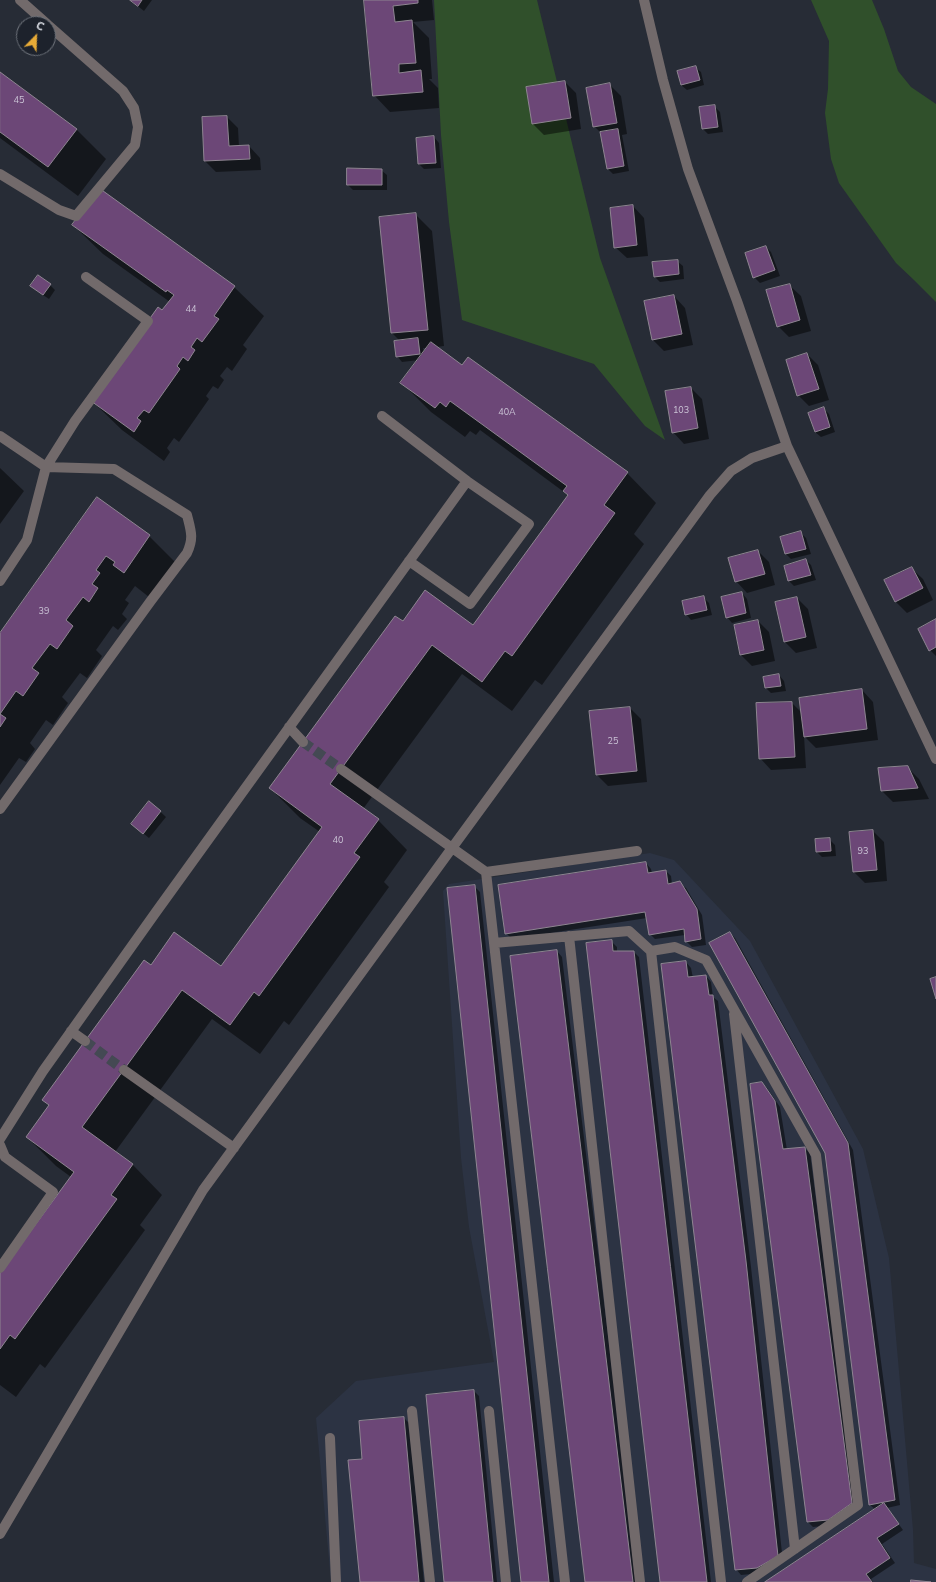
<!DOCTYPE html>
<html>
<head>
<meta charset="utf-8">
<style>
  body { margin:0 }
  #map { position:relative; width:936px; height:1582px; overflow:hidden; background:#272c36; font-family:Mulish,sans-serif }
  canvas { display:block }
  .north { position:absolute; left:16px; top:16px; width:40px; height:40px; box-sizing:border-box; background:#1d222c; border:1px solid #6f747c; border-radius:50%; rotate:23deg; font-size:11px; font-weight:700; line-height:16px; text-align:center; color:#ebeef5 }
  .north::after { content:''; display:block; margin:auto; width:14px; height:18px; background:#e8ab37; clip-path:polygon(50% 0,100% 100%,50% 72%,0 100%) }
</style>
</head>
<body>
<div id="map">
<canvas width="936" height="1582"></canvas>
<div class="north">С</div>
</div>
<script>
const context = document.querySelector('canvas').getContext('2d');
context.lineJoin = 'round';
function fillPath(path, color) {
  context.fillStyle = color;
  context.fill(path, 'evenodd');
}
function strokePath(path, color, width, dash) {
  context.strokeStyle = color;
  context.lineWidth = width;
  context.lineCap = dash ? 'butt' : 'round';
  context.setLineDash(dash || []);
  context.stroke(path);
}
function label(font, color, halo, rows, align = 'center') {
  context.font = font + ' Mulish,sans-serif';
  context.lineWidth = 4;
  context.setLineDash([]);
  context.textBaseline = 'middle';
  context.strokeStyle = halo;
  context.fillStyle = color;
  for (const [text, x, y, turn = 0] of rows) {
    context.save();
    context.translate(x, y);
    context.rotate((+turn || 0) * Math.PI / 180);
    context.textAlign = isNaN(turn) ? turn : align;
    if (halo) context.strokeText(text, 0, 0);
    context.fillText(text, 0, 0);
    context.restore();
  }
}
const built = new Path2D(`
  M650,853L674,860L750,941L863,1149L889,1258L913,1530L914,1563L936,1569V1582H331L316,1418L356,1381L494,1362L469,1227L461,1158L443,891L449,884Z`);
const green = new Path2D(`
  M434,0H537L600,258L665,440L645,426L594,364L462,320L449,222L441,135Z
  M811,0H872L884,29L898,71L911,87L936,104V302L914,280L896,263L839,183L831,159L825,113L828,89L829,41Z`);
const shadow = new Path2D(`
  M130,0H152L144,11Z
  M365,0H432L434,20L413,22L429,38L432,79H429L438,88L439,108L390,112L374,95Z
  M695,67L701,72L704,85L687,90L681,85Z
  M0,73L76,129L106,159L78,196L0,138Z
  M565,82L576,93L581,129L544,135L533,124Z
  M610,85L621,96L627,134L622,135L629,171L613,174L608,169L602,134L594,126Z
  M714,106L720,112L723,132L708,134L703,129Z
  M227,117L238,128L239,147L249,146L260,158L261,170L216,172L205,161Z
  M434,137L439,143L441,168L424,169L419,164Z
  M381,170L387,175V190H353L348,185Z
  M633,206L644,218L648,256L627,258L615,247Z
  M415,214L432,231L444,346L436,347L462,366L627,473L656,503L634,534L644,544L542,685L535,680L512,711L462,674L363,809L378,820L407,850L384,882L389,887L289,1025L284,1021L260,1054L212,1019L115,1152L133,1165L162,1195L140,1225L145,1230L45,1368L40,1364L16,1397L0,1385V1275L71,1177L56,1166L27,1137L50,1106L43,1100L151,966L221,968L320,832L300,818L270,788L403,623L473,626L568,495L480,430L476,435L470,431L465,437L431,412L402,383L419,360L402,362L397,356L400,341L392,333ZM423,348H427L424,352Z
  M73,225L234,287L264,316L243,345L247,349L232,371L227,367L220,376L224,380L218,389L213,386L206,396L209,399L179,442L174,438L167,448L170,452L164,461L122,430L92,401L170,302L103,254Z
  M766,247L771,252L780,276L760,283L754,277Z
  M677,261L683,266L684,279L660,282L655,277Z
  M50,285L55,290L49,299L37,291Z
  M789,285L801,296L811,331L789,337L778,326Z
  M674,296L685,308L693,345L664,351L653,340Z
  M807,354L818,365L829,400L809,406L798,395Z
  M691,388L702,399L709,439L684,444L673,432Z
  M823,408L829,414L835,432L821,437L815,432Z
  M0,468L24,491L0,524Z
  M97,499L149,536L179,566L154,601L135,586L125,600L129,603L122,614L127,619L118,630L113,626L96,650L102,656L87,678L80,673L62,697L68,703L53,725L46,720L30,743L35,749L26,762L19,758L0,785V635Z
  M801,533L806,538L811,554L791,559L785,553Z
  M758,551L769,562L775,585L747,593L736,581Z
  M806,560L811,565L816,580L794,586L789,581L785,566Z
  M911,568L923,579L933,600L907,613L896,602L885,581Z
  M742,593L747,599L751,618L732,623L727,617Z
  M704,598L709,603L712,615L691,620L686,614Z
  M797,598L808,609L817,648L796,653L785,642Z
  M936,620V656L930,650Z
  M758,621L769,632L775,661L752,666L741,655Z
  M779,675L784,681L786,691L771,693L765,687Z
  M862,690L873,702L878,740L816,748L804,736L806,768L771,770L760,758L792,703L802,713Z
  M630,708L641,719L647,782L608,786L597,775Z
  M907,767L919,779L929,799L893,802L882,791Z
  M150,802L166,817L149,838L132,824Z
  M873,831L884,842L887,881L865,883L854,872L850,833Z
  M829,839L835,845L836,856L822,857L817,852Z
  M646,863L651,869L652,873L666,871L671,876L672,884L680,883L686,888L702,915L706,945L692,947L686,941L685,935L655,939L650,934L647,918L512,939L506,933Z
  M474,886L480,892L554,1582H522Z
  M730,933L735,938L853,1150L900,1505L887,1508L903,1530L882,1544L895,1563L871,1579L873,1582H767L876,1510L870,1505L826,1153Z
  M611,941L617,947V952H634L639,957L711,1582H661Z
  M557,951L562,957L638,1582H586Z
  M686,962L691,968L693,978L706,976L711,982L713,997L718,1001L751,1267L783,1562L762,1573L741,1575L736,1569Z
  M762,1083L767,1088L780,1107L787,1150L804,1148L810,1153L856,1508L834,1525L813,1527L808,1522Z
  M474,1391L479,1396L497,1582H445Z
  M404,1418L409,1423L424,1582H361Z`);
const building = new Path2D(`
  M130,0H142L138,6Z
  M364,0H418V3L393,6L395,22L412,20L416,63L399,64V73L421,70L423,92L373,96Z
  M696,66L700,80L681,85L677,71Z
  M0,72L77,129L48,167L0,132Z
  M565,81L571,118L532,124L526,87Z
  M610,83L617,123L593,127L586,88Z
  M715,105L718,127L702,129L699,107Z
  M227,116L229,146L249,145L250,159L204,161L202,117Z
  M618,129L624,166L607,169L600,132Z
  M434,136L436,163L418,164L416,138Z
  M347,168L382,169V185H347Z
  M99,188L235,286L214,316L219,319L202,342L197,338L191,347L195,350L188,361L183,357L177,366L180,369L149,413L144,410L137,418L141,421L134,432L91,401L158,307L162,310L174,295L167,290L166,292L72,225Z
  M633,205L637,245L614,248L610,208Z
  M416,213L428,330L391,333L379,217Z
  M766,246L775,270L753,278L745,253Z
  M678,260L679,274L654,277L652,262Z
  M38,275L51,284L43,295L30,286Z
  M790,284L800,320L777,327L766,290Z
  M674,295L682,334L652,340L644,301Z
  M418,338L420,354L396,357L394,341Z
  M431,342L462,365L468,357L628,472L604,505L615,513L512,656L505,651L482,682L432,645L330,784L379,819L354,853L360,857L259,996L254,992L230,1025L182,990L82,1127L133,1164L111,1195L117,1199L15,1339L10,1335L0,1349V1273L74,1172L26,1137L49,1105L42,1100L144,960L151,965L174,932L221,966L322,827L269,788L395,616L403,621L425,590L473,625L568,495L563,491L567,486L450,401L446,407L440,402L435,408L400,383Z
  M807,353L819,389L797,396L786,360Z
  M691,387L698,428L672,433L665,391Z
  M824,407L830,427L815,432L808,413Z
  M97,497L150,535L124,573L113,565L115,562L106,556L96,570L100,573L92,584L98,588L89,602L83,597L66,620L73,626L57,649L50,644L32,668L39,673L23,696L16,691L0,714L6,718L0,727V633Z
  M801,531L806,549L785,554L780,537Z
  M758,550L765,574L735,582L728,558Z
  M806,559L811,575L788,581L784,566Z
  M912,567L923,588L895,602L884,580Z
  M742,592L746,613L726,618L721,597Z
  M704,596L707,610L685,615L682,601Z
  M797,597L806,637L784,642L775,602Z
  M936,619V647L929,651L918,629Z
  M758,620L764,650L740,655L734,625Z
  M779,674L781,686L765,688L763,677Z
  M862,689L867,729L804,737L799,698Z
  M792,702L795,757L759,759L756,703Z
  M630,707L637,771L596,775L589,711Z
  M908,766L918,788L881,791L878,768Z
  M149,801L161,811L143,834L131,824Z
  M873,830L877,870L853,872L849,832Z
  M830,838L831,851L816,852L815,839Z
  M646,862L648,873L666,870L668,884L680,881L697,909L701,939L685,942L684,929L649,935L645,912L505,934L498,885Z
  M475,885L549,1582H521L447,888Z
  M730,932L848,1143L895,1500L869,1505L825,1153L709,943Z
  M612,940L613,951H634L707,1582H660L586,943Z
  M557,950L633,1582H585L510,956Z
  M686,961L688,977L706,975L709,995H713L746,1261L778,1556L757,1568L735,1570L661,964Z
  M936,977V999L930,979Z
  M762,1082L775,1101L783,1149L805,1147L852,1503L828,1520L807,1522L750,1084Z
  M474,1390L493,1582H444L426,1395Z
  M404,1417L419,1582H360L348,1460L362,1459L359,1421Z
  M884,1503L899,1524L877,1538L890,1558L866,1574L872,1582H765Z
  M911,1580L931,1582H911Z`);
const minorTunnel = new Path2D(`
  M303,742L341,769
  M85,1041L124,1070`);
const minor = new Path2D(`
  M20,0L47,24
  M644,0L663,80L688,169L737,301L787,446L936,759
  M0,174L59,210L76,216L135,145L138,127L134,108L123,91L48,25
  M382,416L467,481
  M0,436L46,467L27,540L0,581
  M289,727L303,742
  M341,769L486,872L494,943
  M0,809L150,602L187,553C194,538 191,531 187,515L114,469L46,467L75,421L148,321L86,277
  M486,872L637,851
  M569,936L640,1582
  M651,951L721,1582
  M734,1014L795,1549
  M71,1031L85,1041
  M124,1070L234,1148
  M0,1139L43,1071L156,912L467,481L529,524L470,604L409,561
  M0,1145L5,1157L53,1192L0,1268
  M412,1411L430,1582
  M489,1411L506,1582
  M330,1438L336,1582
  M0,1534L203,1190L452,848L710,495L731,471L752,458L787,446
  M565,1582L494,943L629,931L651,951L675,947L706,960L816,1155L858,1505L747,1582`);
const numberNames = [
  ["45",19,100],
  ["44",191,309],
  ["103",681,410],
  ["40А",507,412],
  ["39",44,611],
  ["25",613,741],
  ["40",338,840],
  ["93",863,851]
];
fillPath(built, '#2c3343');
fillPath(green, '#30502b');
fillPath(shadow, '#0007');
fillPath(building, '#6c4777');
strokePath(building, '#8e8591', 1);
strokePath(minorTunnel, '#444953', 10, [10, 5]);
strokePath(minor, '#726a6b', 10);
label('9px', '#cbc4d6', null, numberNames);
</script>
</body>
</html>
